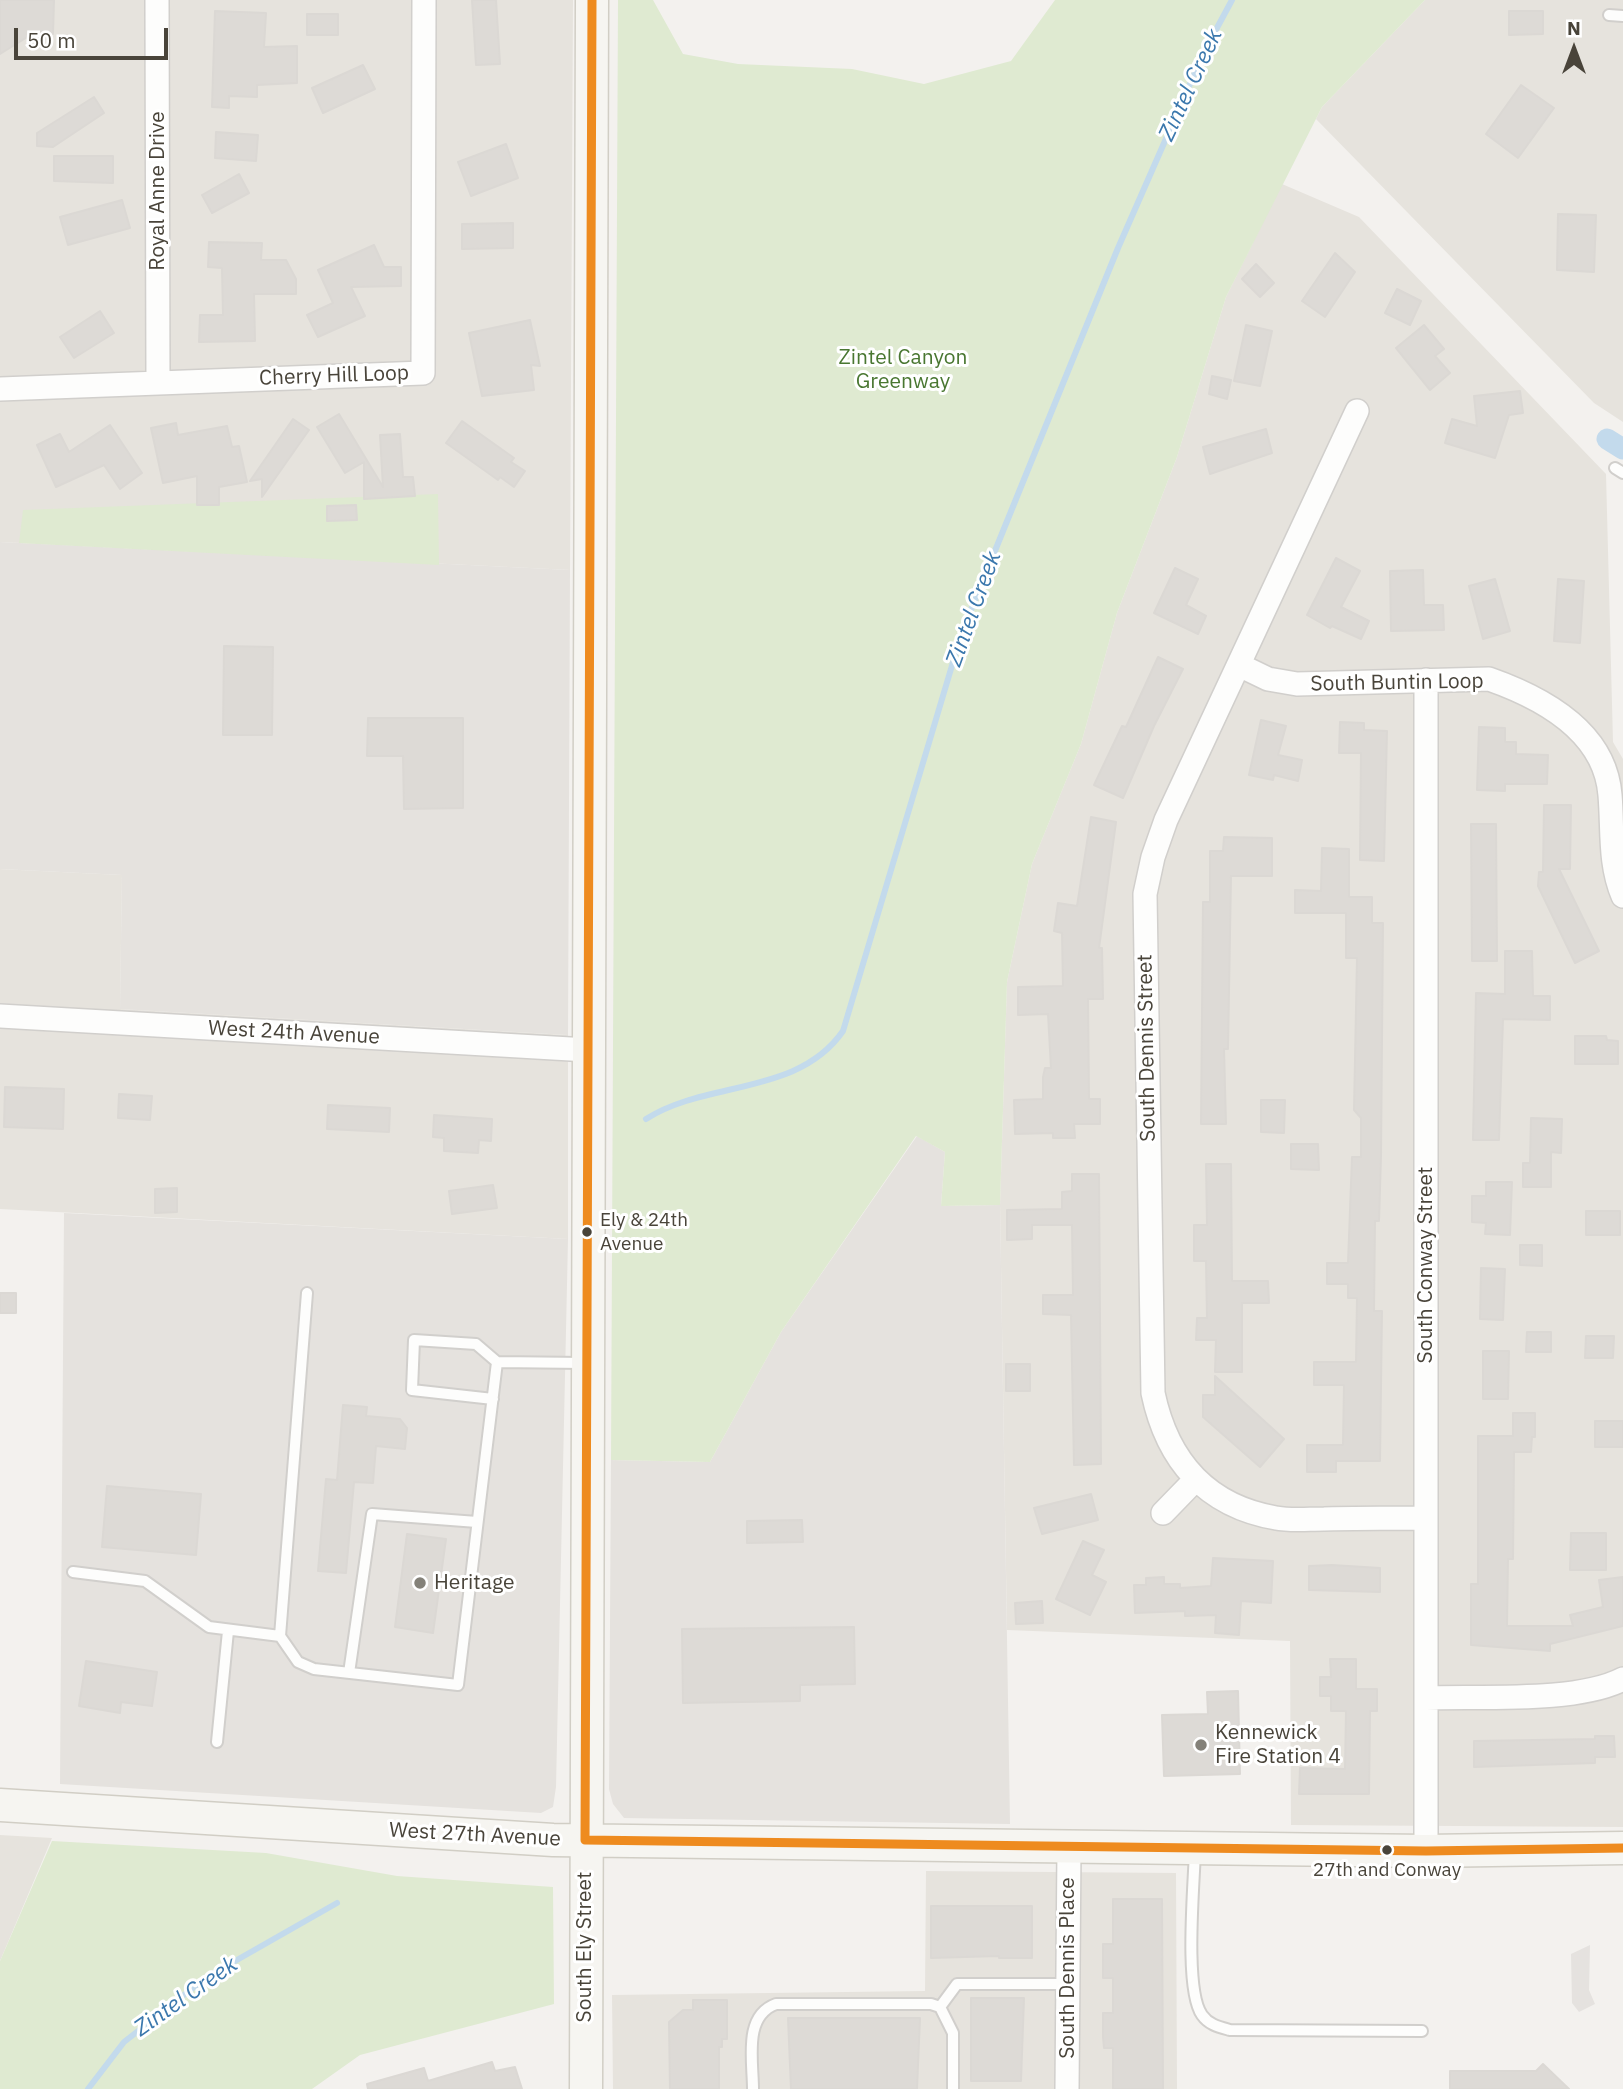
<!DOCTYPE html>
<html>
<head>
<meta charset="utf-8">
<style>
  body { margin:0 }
  #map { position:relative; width:1623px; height:2089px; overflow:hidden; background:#f3f1ee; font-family:"IBM Plex Sans",sans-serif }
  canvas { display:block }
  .north { position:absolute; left:1539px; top:14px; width:70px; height:70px; -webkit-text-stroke:5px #fff; paint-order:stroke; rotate:0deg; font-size:19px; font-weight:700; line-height:28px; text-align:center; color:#49443a }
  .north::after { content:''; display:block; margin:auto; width:24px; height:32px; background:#49443a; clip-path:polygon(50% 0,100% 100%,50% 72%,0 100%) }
  .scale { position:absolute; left:14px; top:28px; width:154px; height:32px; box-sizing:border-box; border:4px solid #49443a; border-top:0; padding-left:9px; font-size:21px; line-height:24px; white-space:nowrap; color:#49443a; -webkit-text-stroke:5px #fff; paint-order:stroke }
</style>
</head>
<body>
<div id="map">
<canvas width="1623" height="2089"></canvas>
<div class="north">N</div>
<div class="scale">50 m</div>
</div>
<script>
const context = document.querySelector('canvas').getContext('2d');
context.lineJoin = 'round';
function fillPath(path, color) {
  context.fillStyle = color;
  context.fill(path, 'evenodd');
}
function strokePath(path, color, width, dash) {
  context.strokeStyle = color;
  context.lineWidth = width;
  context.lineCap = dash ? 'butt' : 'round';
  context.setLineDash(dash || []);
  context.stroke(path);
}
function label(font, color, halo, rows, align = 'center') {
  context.font = font + ' "IBM Plex Sans",sans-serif';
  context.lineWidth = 6;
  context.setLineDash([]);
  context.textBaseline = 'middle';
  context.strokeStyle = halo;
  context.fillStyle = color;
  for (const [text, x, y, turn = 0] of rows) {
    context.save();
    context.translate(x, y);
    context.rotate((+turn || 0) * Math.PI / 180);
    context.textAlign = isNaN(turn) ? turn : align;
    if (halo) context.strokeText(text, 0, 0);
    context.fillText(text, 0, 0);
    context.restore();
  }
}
const residential = new Path2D(`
  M0,0H573L570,570L0,542Z
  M1425,0H1623V422L1594,403L1316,119L1322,107Z
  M1282,184L1359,217L1606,474L1613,742L1623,759V1827L1291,1825L1290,1641L1007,1630L1000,1205L1007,982L1032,864L1081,744L1117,613L1177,457L1226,297Z
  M0,869L122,875L120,1009L568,1035V1239L0,1209Z
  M0,1835L52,1838L0,1961Z
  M926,1871L1176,1873L1177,2089H613L612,1995L925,1991Z`);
const industrial = new Path2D(`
  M0,542L570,570L568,1035L120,1009L122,875L0,869Z
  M917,1136L945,1152L941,1206L1000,1205L1010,1824L624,1818L613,1804L609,1789L611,1460L710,1462L781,1332Z
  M64,1213L568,1239L556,1787L553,1807L541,1813L60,1784Z`);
const green = new Path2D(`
  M618,0H653L683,54L738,64L852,69L924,84L1011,61L1055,0H1425L1322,107L1226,297L1177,457L1117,613L1081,744L1032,864L1007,982L1000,1205L941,1206L945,1152L916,1136L781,1332L710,1462L611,1460Z
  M438,494L439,565L19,543L23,510Z
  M52,1841L266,1853L397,1876L553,1887L554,2004L360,2055L312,2089H0V1961Z`);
const parking = new Path2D(`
  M1590,1945L1589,1990L1595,2004L1579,2012L1572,2003L1571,1954Z`);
const stream = new Path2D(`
  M646,1119C707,1080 798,1096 843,1031L962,632L1118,248L1204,52L1232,0
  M88,2089L124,2042L207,1977L337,1903`);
const canal = new Path2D(`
  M1607,439L1623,449`);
const building = new Path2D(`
  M0,0H54L53,34L37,31L0,54Z
  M472,0H496L500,64L476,65Z
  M215,11L266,13L264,47L297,46V83L257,85V97L229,96V108L212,107Z
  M1509,11H1543V34L1509,35Z
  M307,14H338V35H307Z
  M363,65L375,89L323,113L312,88Z
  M1521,85L1554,108L1518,158L1486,134Z
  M94,97L104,113L53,147L37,146V133Z
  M216,132L258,135L256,161L215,158Z
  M506,144L518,178L471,196L458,162Z
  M54,156H113V183L54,181Z
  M239,174L249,193L212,213L202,195Z
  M122,200L130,228L68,245L60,217Z
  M1558,214L1596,215L1594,272L1557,270Z
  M513,223V248L462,249V224Z
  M209,242L262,243L261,260H286L296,279V294H254L255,341L199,342L200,315H223L222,268L208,267Z
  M374,245L384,267H401V286L351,287L365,316L318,337L307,315L333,303L318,270Z
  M1335,253L1355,272L1325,317L1302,301Z
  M1256,264L1274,283L1260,297L1242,279Z
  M1397,289L1421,301L1410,325L1385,313Z
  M100,311L114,333L74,358L60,337Z
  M530,320L540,366L531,365L534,390L482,396L469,333Z
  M1246,325L1272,331L1260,386L1234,381Z
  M1424,325L1444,349L1435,356L1450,373L1430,390L1396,348Z
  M1212,376L1231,380L1227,399L1209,394Z
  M1520,391L1523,413L1509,415L1495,458L1445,443L1452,419L1477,426L1474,396Z
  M339,414L383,487L380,435L400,434L403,477H413L415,496L364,499V462L345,473L317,427Z
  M293,419L309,430L262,497V479L250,481Z
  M462,421L514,458L511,462L525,471L514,487L500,477L498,480L446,443Z
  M176,423L178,435L227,426L232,447L239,446L247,482L219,487V505H197V476L163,483L151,428Z
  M110,425L142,473L120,489L104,465L56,487L37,445L60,434L69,452Z
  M1266,429L1272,453L1210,474L1203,447Z
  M356,505L357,520L327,521V506Z
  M1336,558L1360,571L1341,607L1369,621L1361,639L1332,626L1330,628L1307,615Z
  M1175,568L1198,579L1186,605L1206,616L1198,634L1154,613Z
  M1423,570L1424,605H1443L1444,630L1391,631L1390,571Z
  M1495,579L1510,631L1483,639L1469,586Z
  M1558,579L1584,581L1580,643L1554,641Z
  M224,646L273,647L272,735H223Z
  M1158,657L1183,669L1154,726L1123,798L1094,785L1122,726L1126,727Z
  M368,718H463V808L404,809L403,756H367Z
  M1261,720L1286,726L1278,755L1302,760L1298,781L1274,775L1273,780L1249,775Z
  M1340,722L1364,723V730L1387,731L1384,861L1360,860L1361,753H1339Z
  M1479,727L1505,728V742H1516V754L1548,755L1547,784H1505V791L1477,790Z
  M1544,805H1571L1570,869H1559L1599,951L1575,963L1538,886L1539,872H1543Z
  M1091,817L1116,822L1099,948H1102L1103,999H1088L1089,1099H1100V1124H1074L1075,1138H1053V1133L1015,1134L1014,1100L1043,1099V1077L1045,1068H1051L1048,1014L1018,1015V987L1063,986L1062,933L1054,931L1058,903L1077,906Z
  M1471,824H1496L1497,961H1472Z
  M1224,837L1272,838V876H1231L1228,1049H1224L1226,1124H1201L1203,902H1210V851H1223Z
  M1322,848L1349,849V897H1372V923H1383L1381,1156L1379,1221H1375L1374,1311H1382L1380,1461H1336V1472H1307V1445H1343L1344,1385H1314V1362H1356L1357,1298H1348V1284H1327V1263H1348L1352,1157H1361V1118L1354,1110L1357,958H1346V913H1295V890L1321,891Z
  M1505,951H1532L1533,996H1550V1020L1503,1019L1499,1140H1473L1476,993L1505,994Z
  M1575,1036H1606L1607,1040L1618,1041V1064H1575Z
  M5,1087L64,1089L63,1129L4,1127Z
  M119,1094L152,1096L150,1120L118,1118Z
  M1261,1100H1285L1284,1133L1261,1132Z
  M328,1105L390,1108L389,1132L327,1129Z
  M434,1115L492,1119L491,1141L479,1140L478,1153L444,1151V1138L433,1137Z
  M1531,1118L1562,1119L1561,1153L1551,1152V1187H1523V1163H1530Z
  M1291,1144H1318L1319,1170L1291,1169Z
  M1206,1164H1231L1232,1281H1268L1269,1303H1242V1372H1215L1216,1340H1196L1197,1318H1207L1206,1261H1194V1225H1207Z
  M1072,1174H1099L1101,1464L1074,1465L1071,1315L1043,1314V1295H1073L1072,1225H1032V1239L1007,1240V1210L1062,1209V1192L1072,1191Z
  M1486,1182H1512L1510,1235L1485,1234L1486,1223L1472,1222V1196H1486Z
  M493,1185L497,1208L452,1214L449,1191Z
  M177,1188V1212L155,1213V1189Z
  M1586,1211H1620V1235H1586Z
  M1520,1245H1542V1266L1520,1265Z
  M1481,1268L1505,1269L1503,1320L1480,1319Z
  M0,1293H16V1313H0Z
  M1527,1332H1551V1352H1526Z
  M1586,1336H1614L1613,1358H1585Z
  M1483,1351H1509L1508,1399H1483Z
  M1006,1364H1030V1391H1006Z
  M1215,1376L1284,1439L1260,1467L1203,1417V1395H1215Z
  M343,1405L367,1407L366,1416L400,1419L407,1428L405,1449L376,1446L373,1483L354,1482L346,1573L318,1571L326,1479L337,1480Z
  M1513,1413H1535V1437H1532L1531,1452H1514L1513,1559H1508L1507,1626H1573L1570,1615L1603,1607L1599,1580L1623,1577V1626L1550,1644V1651L1471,1645V1584H1478V1436H1513Z
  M1595,1421H1623V1447H1595Z
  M107,1486L201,1494L196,1555L102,1547Z
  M1091,1494L1098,1520L1042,1534L1034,1508Z
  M802,1520L803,1542L747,1543V1521Z
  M1571,1533H1606V1570H1570Z
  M407,1534L446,1539L433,1633L395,1627Z
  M1083,1541L1104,1550L1092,1575L1106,1582L1090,1615L1056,1599Z
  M1213,1558L1273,1561L1271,1603L1241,1601L1239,1635L1215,1633L1216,1615L1185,1616V1611L1135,1613L1134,1585H1146V1578L1164,1577V1584H1180V1588L1211,1586Z
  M1332,1565L1380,1568V1592L1309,1590V1566Z
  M1042,1601L1043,1623L1016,1624L1015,1603Z
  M854,1627L855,1684L800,1685V1701L683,1703L682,1629Z
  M1330,1659H1356V1689H1377V1711H1370L1369,1794H1299L1300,1768L1345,1769L1346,1711H1331V1696H1320V1677H1331Z
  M86,1661L157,1672L152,1706L121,1702L120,1713L79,1706Z
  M1238,1691L1240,1774L1164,1776L1162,1715L1208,1714L1207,1692Z
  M1595,1736H1614L1615,1757H1595V1763L1474,1767V1741L1595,1739Z
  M1113,1899H1162L1163,2089H1113V2048H1104L1103,2037V2013H1113V1978H1103V1944H1113Z
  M931,1906H1032V1958H999V1956L931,1958Z
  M971,1998H1024L1021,2081H971Z
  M693,2000H727V2039H722V2047H719V2089H670L669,2022L683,2010H693Z
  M788,2018H920L917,2089H791Z
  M492,2062L495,2071L515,2067L522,2089H368L367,2084L424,2068L428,2081Z
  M1543,2064L1569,2089H1450V2071H1536Z`);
const lane = new Path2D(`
  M1609,15L1623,16
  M1615,468L1623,473
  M493,1399L412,1390L414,1340L476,1344L497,1362
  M73,1572L145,1581L209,1627L280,1636L307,1293
  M280,1636L298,1662L314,1669L458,1685L497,1362L584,1363
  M349,1673L372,1514L477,1522
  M217,1742L228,1631
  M1195,1850C1194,1885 1184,1990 1202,2015C1209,2025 1219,2027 1230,2030L1422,2031
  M940,2007L957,1984H1066
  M753,2089C753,2060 743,2016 776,2004H931L940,2007L953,2033V2089`);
const street = new Path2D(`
  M157,0L158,382
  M0,389L423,373L424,0
  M1357,411L1166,820L1153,857L1145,894L1153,1393C1167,1460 1206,1506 1276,1518C1291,1521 1308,1519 1324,1519C1358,1518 1392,1518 1426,1518
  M1239,665L1268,679L1297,684L1489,679C1543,698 1605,731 1610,795C1613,830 1609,863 1623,896
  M1426,680V1851
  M0,1016L588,1050
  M1163,1513L1196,1479
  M1426,1698C1480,1696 1577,1703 1623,1679
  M1067,2089L1069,1847`);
const secondary = new Path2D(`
  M0,1805L553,1840L1426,1851L1623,1848
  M586,2089L592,0`);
const bus1 = new Path2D(`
  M585,1840L592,0
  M585,1840L1426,1851L1623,1848`);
const markers = [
  [587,1232,6,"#49443a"],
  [420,1583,7,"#848179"],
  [1201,1745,7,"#848179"],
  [1387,1850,6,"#49443a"]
];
const busNames = [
  ["Ely & 24th",600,1221],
  ["Avenue",600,1245],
  ["27th and Conway",1387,1871,"center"]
];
const streetNames = [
  ["Royal Anne Drive",158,191,-90],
  ["Cherry Hill Loop",334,376,-2],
  ["South Buntin Loop",1397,683,-1],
  ["West 24th Avenue",294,1033,3],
  ["South Dennis Street",1147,1048,-91],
  ["South Conway Street",1426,1265,-90],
  ["West 27th Avenue",475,1835,3],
  ["South Ely Street",585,1947,-90],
  ["South Dennis Place",1068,1968,-90]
];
const parkNames = [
  ["Zintel Canyon",903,358],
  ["Greenway",903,382]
];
const poiNames = [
  ["Heritage",434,1583],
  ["Kennewick",1215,1733],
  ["Fire Station 4",1215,1757]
];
const waterNames = [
  ["Zintel Creek",1191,85,-65],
  ["Zintel Creek",974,609,-70],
  ["Zintel Creek",186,1997,-35]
];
fillPath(residential, '#e6e3dd');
fillPath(industrial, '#e5e2de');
fillPath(green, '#dfead1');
fillPath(parking, '#e5e2df');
strokePath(stream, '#c3daec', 6);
strokePath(canal, '#c3daec', 21);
fillPath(building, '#dddad6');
strokePath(building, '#dbd8d4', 2);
strokePath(lane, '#d1cfcc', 14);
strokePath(street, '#d1cfcc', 26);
strokePath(secondary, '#d1cec5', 35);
strokePath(lane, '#fdfdfc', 10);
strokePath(street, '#fdfdfc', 23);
strokePath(secondary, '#f6f5f1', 32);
strokePath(bus1, '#ee8b1f', 9);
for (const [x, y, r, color] of markers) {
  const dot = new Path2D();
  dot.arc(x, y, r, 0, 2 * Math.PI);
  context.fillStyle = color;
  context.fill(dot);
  strokePath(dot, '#fff', 2.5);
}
label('19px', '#49443a', '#fff', busNames, 'left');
label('21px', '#49443a', '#fff', streetNames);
label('21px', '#497731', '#fff', parkNames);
label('21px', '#49443a', '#fff', poiNames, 'left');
label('italic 23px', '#3b78ad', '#fff', waterNames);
</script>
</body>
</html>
